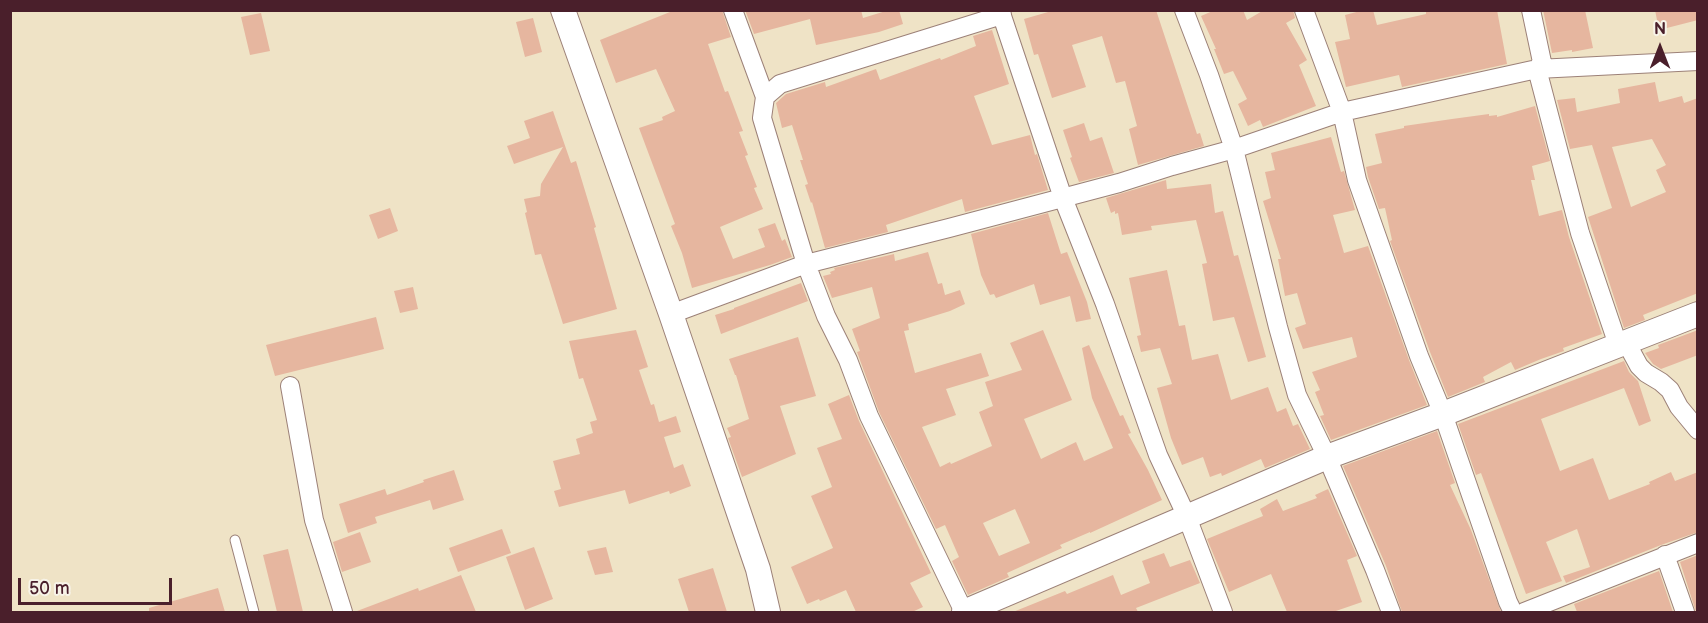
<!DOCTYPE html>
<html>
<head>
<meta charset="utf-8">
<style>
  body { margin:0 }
  #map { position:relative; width:1708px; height:623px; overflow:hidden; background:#efe3c6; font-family:"Balsamiq Sans",sans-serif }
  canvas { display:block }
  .frame { position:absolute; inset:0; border:12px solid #4a1f2b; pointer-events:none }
  .north { position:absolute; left:1630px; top:18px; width:60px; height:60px; -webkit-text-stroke:4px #f7f3e8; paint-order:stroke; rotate:0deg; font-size:16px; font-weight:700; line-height:24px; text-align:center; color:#4a1f2b }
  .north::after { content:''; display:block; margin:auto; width:21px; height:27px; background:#4a1f2b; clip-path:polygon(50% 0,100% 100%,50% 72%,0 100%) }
  .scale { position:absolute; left:18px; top:578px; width:154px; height:27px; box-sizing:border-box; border:3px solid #4a1f2b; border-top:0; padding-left:8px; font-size:18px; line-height:21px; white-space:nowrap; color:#4a1f2b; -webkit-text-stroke:4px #f7f3e8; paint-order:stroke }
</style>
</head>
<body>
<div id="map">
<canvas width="1708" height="623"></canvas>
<div class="frame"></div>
<div class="north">N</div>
<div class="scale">50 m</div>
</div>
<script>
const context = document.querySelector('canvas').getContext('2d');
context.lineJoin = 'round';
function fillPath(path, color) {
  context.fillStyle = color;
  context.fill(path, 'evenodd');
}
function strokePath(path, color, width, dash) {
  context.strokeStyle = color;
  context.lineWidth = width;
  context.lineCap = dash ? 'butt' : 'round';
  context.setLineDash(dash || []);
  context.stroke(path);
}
const building = new Path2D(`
  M675,10H722L731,37L708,44L725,92L728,91L743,131L739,132L748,155L745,156L757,187L754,188L763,209L720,227L733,259L765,247L758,229L775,223L782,241L785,239L792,257L770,265L692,288L682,253L671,226L675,224L639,128L663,120L662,117L675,111L656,69L616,83L600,40Z
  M745,10H861L863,18L889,10H899L903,24L879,32L816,45L810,19L754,34Z
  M1055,10H1156L1197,134L1200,133L1204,146L1138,165L1129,129L1137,126L1125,81L1116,83L1102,36L1072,45L1086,87L1052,98L1038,54L1034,55L1024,19Z
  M1215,10H1243L1247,20L1264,10H1293L1295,18L1286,23L1307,60L1299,65L1316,106L1263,127L1260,120L1248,126L1238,104L1247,99L1233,71L1224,74L1214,49H1216L1201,16Z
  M1364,10H1373L1377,25L1426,14V10H1497L1507,64L1402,87L1399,75L1346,87L1335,42L1350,39L1345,15Z
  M1543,10H1585L1593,48L1572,52V50L1552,53Z
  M1655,10H1698V20L1659,30Z
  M261,13L270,51L250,55L241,17Z
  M533,18L542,52L525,57L516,22Z
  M992,30L1009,84L974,96L992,145L1030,135L1035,155L1037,154L1048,190L965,212L962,199L886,225L888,232L825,248L812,202L811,203L805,185L808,184L800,160H803L792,125L782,128L776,103L786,94L825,82L826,87L876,69L880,80L940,58L941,60L976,46L973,36Z
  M1655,82L1659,102L1682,96L1684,103L1698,98V293L1643,315L1645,320L1624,328L1588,217L1612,208L1592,145L1570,149L1557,100L1575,98L1577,112L1620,103L1618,89ZM1652,139L1666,165L1656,170L1666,192L1631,207L1612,147Z
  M1535,106L1550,161L1532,166L1535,180H1531L1539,216L1562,210L1569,237L1602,334L1563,348L1564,351L1541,359L1515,370L1511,362L1483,377L1485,382L1448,397L1430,352L1390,241L1392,240L1385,208L1379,209L1368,177L1366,167L1382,163L1375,134L1404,128V126L1452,119L1489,114V116L1497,115V117Z
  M553,111L571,163L576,161L596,227L594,228L617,309L563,324L541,254L535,255L525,213L527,212L524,199L540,196L541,184L563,147L514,164L507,146L530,138L524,121Z
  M1084,123L1090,141L1102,137L1114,173L1079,182L1070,158L1072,157L1063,130Z
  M1331,137L1341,172L1344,171L1355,210L1333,215L1344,253L1368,246L1409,360L1427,405L1331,440L1320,416L1324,415L1315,392L1320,390L1312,372L1357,357L1352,337L1303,349L1295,328L1306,324L1297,293L1285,296L1278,259H1281L1263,201L1271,198L1265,172L1275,170L1271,153Z
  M1166,180L1167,189L1211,184L1215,213L1223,211L1234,256L1238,255L1266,357L1248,362L1234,317L1213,321L1202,264L1207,263L1196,220L1151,226L1152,230L1122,235L1118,213L1115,214V211L1111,213L1106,198Z
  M390,208L398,231L378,239L369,215Z
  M1048,213L1061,254L1067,252L1087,302L1091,319L1076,322L1070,296L1040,305L1034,284L996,298L994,294L990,295L981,275L971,234Z
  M928,252L938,284L942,283L945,295L960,290L965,304L950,311L908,324L909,330L904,331L915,373L981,353L989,376L946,389L956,415L922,427L940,467L950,462L951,464L992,446L979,412L993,406L985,382L1022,370L1010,343L1043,330L1072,400L1024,419L1041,459L1076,442L1084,461L1113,448L1092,398L1082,348L1089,345L1120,416L1123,415L1131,433L1128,434L1148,470L1162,500L1090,533V532L1060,545L1062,548L1007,573L1009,577L968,595L952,561L959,557L945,525L936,529L879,412L857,352L860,351L852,329L880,318L872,287L832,298L823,276L831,274L830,272L835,270L834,268L894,254L895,261ZM1015,509L1030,543L999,556L983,523Z
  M1167,270L1179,326L1185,325L1192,360L1218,354L1231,400L1268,387L1277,412L1286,408L1293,426L1298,424L1310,449L1265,468L1261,459L1222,476L1221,473L1210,477L1203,457L1182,465L1171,438L1157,388L1172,384L1160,348L1141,352L1137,336L1141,335L1129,278Z
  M801,283L808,301L721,334L715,315L734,309V308Z
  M413,287L418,309L400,313L394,291Z
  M376,317L384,349L275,376L266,345Z
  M636,330L648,367L639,370L651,405L654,404L659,422L676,416L681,432L664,437L674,468L683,464L691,486L670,494L669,491L629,504L625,490L559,507L554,491L561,489L553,461L580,454L576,439L593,433L590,422L597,420L583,378L579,379L569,341Z
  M1698,330V355L1661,369L1653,364L1645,353L1659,348L1658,345Z
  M798,337L816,396L780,406L796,454L742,477L728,438L731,437L727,428L749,419L736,375H735L729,359Z
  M1624,361L1629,372L1638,381L1651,421L1639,426L1624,388L1541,419L1560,471L1593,458L1609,500L1650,484L1649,482L1671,472L1675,481L1698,472V532L1661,545L1566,583L1563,576L1590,567L1577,529L1546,542L1562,581L1526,594L1481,473L1476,475L1458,424Z
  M849,395L859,421L931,573L910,583L923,607L912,612H856L846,590L820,601L819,599L807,604L791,567L833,548L811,496L832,487L817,448L842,439L828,404Z
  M1437,431L1455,483L1450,485L1471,530L1501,612H1402L1386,566L1343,466Z
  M454,470L464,500L433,510L430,500L375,517L377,523L348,533L339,504L385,489L387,495L424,482L423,480Z
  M1328,489L1357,556L1347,560L1362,602L1333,612H1287L1271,574L1229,592L1207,539L1263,516L1260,509L1277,499L1283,511L1317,498L1315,495Z
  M502,529L511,553L458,572L449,548Z
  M360,532L371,562L342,572L333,542Z
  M534,547L553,599L525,610L506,557Z
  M606,547L613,572L595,575L587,551Z
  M288,549L303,612H277L263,555Z
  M1164,553L1170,567L1190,560L1200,583L1136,608L1138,612H1013L1065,591L1067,594L1113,575L1121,595L1150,583L1142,561Z
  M1698,555V612H1696L1680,562Z
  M713,568L727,612H689L678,579Z
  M1659,571L1673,612H1577L1574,604Z
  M461,575L476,612H357V611L418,588L419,591Z
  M218,588L225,612H149V608Z`);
const service = new Path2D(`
  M235,540L254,612`);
const minor = new Path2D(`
  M733,10L765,97
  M1000,10L1063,198L1105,304L1158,455L1187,517L1223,612
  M1184,10L1209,75L1234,149L1278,327L1297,395L1327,457L1375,570L1391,612
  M1304,10L1342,112L1357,180L1419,356L1443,414L1508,602L1513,612
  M1531,10L1542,62L1537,69L1580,233L1618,345
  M671,314L806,264L949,228L1119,183L1172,166L1234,149L1342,112L1537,69L1698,61
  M1626,342L1639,366L1646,373L1661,382L1670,390L1679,407L1698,430
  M290,386L314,520L343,612
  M1665,555L1685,612
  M964,612L869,416L848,360L826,316L806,264L762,118L765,97L780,84L1002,15
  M1524,612L1698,543`);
const tertiary = new Path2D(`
  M563,10L671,314L758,569L768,612
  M964,612L1327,457L1443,414L1698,314`);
fillPath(building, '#e6b69f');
strokePath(service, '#9c8178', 11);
strokePath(minor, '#9c8178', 20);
strokePath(tertiary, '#9c8178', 26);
strokePath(service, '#fff', 9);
strokePath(minor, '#fff', 18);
strokePath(tertiary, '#fff', 24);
</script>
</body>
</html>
